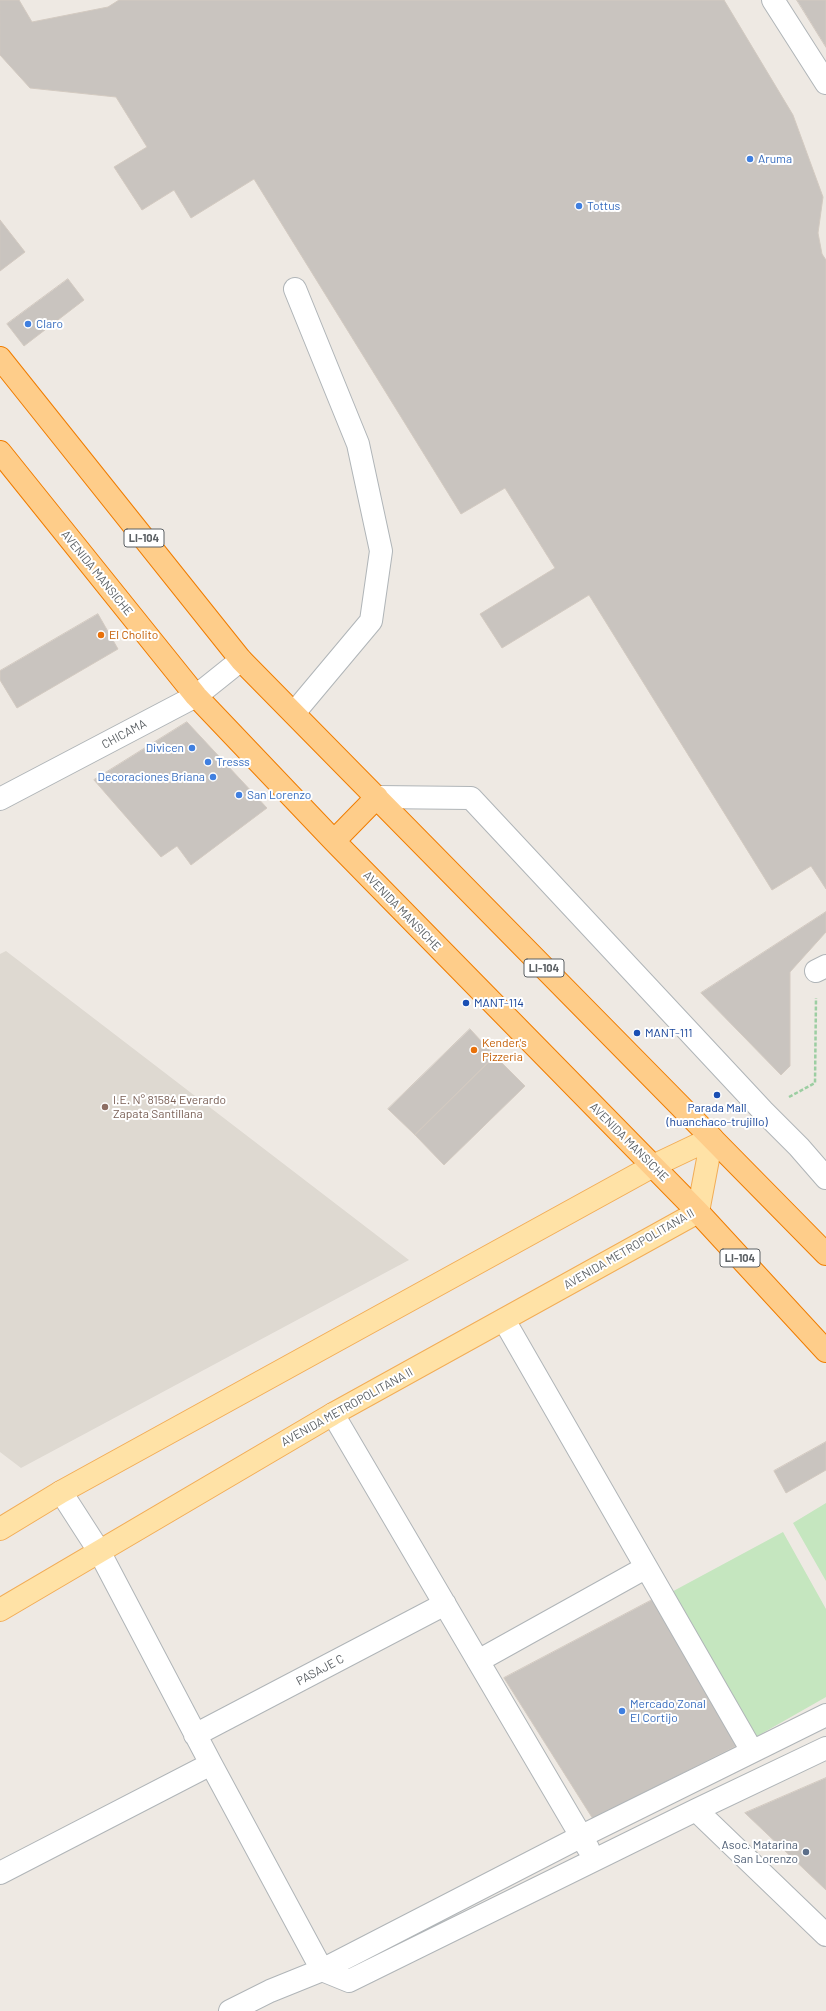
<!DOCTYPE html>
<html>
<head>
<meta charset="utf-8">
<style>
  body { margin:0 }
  canvas { display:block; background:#eee9e3 }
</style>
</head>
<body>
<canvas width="826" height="2011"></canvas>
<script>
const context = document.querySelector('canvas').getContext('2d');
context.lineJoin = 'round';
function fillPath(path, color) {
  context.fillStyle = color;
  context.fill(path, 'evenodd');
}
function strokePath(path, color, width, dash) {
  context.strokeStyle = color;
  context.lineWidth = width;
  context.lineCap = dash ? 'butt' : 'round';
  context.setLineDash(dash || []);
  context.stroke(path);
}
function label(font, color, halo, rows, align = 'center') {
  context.font = font + ' Barlow,sans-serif';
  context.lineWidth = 4;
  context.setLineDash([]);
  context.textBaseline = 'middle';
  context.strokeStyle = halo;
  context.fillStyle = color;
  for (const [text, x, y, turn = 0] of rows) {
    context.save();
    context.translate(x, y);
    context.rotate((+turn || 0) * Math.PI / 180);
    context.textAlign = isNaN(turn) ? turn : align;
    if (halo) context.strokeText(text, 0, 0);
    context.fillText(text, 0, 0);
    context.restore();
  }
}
const education = new Path2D(`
  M6,951L409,1260L21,1468L0,1452V954Z`);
const green = new Path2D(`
  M826,1503V1581L793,1523Z
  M783,1532L826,1609V1697L754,1738L666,1595Z`);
const building = new Path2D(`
  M0,0H19L32,22L108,7L119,0H724L793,115L823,197L818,233L822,254L826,260V889L811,866L772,890L589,595L502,648L480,614L555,568L505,488L461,514L254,179L191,218L174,190L142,210L114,167L147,147L116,97L30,88L0,55Z
  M797,0H826V47Z
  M0,220L25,252L0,271Z
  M68,279L84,300L24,346L7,324Z
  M98,614L118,649L17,708L0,680V671Z
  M187,722L267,808L191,865L177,846L161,857L94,780Z
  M826,912V932L790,972V1066L781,1075L701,993Z
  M470,1029L495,1056L415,1135L388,1109Z
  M495,1056L525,1086L444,1165L415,1135Z
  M826,1442V1470L786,1493L774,1471Z
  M652,1600L738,1745L593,1819L504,1678Z
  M826,1778V1890L745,1813Z`);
const path = new Path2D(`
  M789,1097L815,1083L816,998`);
const minor = new Path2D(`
  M773,0L826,83
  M294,713L371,621L381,551L358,444L295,289
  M377,797L471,798L763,1111L799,1147L826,1178
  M0,799L196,696L241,660
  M816,971L826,966
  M504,1320L752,1751
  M333,1414L588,1848
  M61,1492L99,1551L211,1764L322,1970L349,1981L696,1810L826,1748
  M478,1661L645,1568
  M195,1735L445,1604
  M696,1810L826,1935
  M0,1873L211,1764
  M230,2011L270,1991L322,1970L582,1836L826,1715`);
const major = new Path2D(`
  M0,1529L61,1492L653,1166L712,1138
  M0,1610L333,1414L698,1212L712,1138`);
const highway = new Path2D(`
  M0,358L241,660L826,1254
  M0,452L196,696L334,841L698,1212L826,1351
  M334,841L377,797`);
const markers = [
  [750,159,4,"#3f7fe0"],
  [579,206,4,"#3f7fe0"],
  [28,324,4,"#3f7fe0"],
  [101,635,4,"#e8710a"],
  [192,748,4,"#3f7fe0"],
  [208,762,4,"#3f7fe0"],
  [213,777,4,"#3f7fe0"],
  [239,795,4,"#3f7fe0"],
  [466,1003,4,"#1a4fb4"],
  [637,1033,4,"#1a4fb4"],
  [474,1050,4,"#e8710a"],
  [717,1095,4,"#1a4fb4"],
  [105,1107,4,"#8d6e63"],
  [622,1711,4,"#3f7fe0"],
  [806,1852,4,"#5c6f8a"]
];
const shields = [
  [144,538,40],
  [544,968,40],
  [740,1258,40]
];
const shieldNames = [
  ["LI-104",144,538],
  ["LI-104",544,968],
  ["LI-104",740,1258]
];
const shopNames = [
  ["Aruma",758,159],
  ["Tottus",587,206],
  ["Claro",36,324],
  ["Divicen",184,748,"right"],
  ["Tresss",216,762],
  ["Decoraciones Briana",205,777,"right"],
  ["San Lorenzo",247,795],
  ["Mercado Zonal",630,1704],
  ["El Cortijo",630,1718]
];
const streetNames = [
  ["AVENIDA MANSICHE",97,573,51],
  ["CHICAMA",124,734,-28],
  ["AVENIDA MANSICHE",402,911,46],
  ["AVENIDA MANSICHE",629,1142,45],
  ["AVENIDA METROPOLITANA II",629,1249,-30],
  ["AVENIDA METROPOLITANA II",347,1407,-29],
  ["PASAJE C",320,1670,-28]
];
const foodNames = [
  ["El Cholito",109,635],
  ["Kender's",482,1043],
  ["Pizzeria",482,1057]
];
const transitNames = [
  ["MANT-114",474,1003],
  ["MANT-111",645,1033],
  ["Parada Mall",717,1108,"center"],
  ["(huanchaco-trujillo)",717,1122,"center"]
];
const educationNames = [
  ["I.E. N° 81584 Everardo",113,1100],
  ["Zapata Santillana",113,1114]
];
const serviceNames = [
  ["Asoc. Matarina",798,1845],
  ["San Lorenzo",798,1859]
];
fillPath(education, '#ded9d1');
fillPath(green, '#c5e6bf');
fillPath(building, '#c9c4bf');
strokePath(building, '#d3cac1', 1);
strokePath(minor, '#b0b5b8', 24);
strokePath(major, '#f2ad57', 24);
strokePath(highway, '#f07d00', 24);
strokePath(path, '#9ccea2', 2.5, [4, 2]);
strokePath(minor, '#fff', 22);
strokePath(major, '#ffe2a6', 22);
strokePath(highway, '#fecd8a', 22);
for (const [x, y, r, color] of markers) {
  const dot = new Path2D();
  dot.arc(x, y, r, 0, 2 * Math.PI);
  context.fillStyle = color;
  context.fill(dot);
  strokePath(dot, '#fff', 1.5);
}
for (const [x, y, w] of shields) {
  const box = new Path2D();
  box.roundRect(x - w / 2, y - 9, w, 18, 3);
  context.fillStyle = '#fff';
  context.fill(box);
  strokePath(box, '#5b6064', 1);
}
label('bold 11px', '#5b6064', null, shieldNames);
label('12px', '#366cbe', '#fff', shopNames, 'left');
label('12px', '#5b6064', '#fff', streetNames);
label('12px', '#c56008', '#fff', foodNames, 'left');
label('12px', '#164399', '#fff', transitNames, 'left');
label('12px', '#785e54', '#fff', educationNames, 'left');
label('12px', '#4e5e75', '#fff', serviceNames, 'right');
</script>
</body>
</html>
